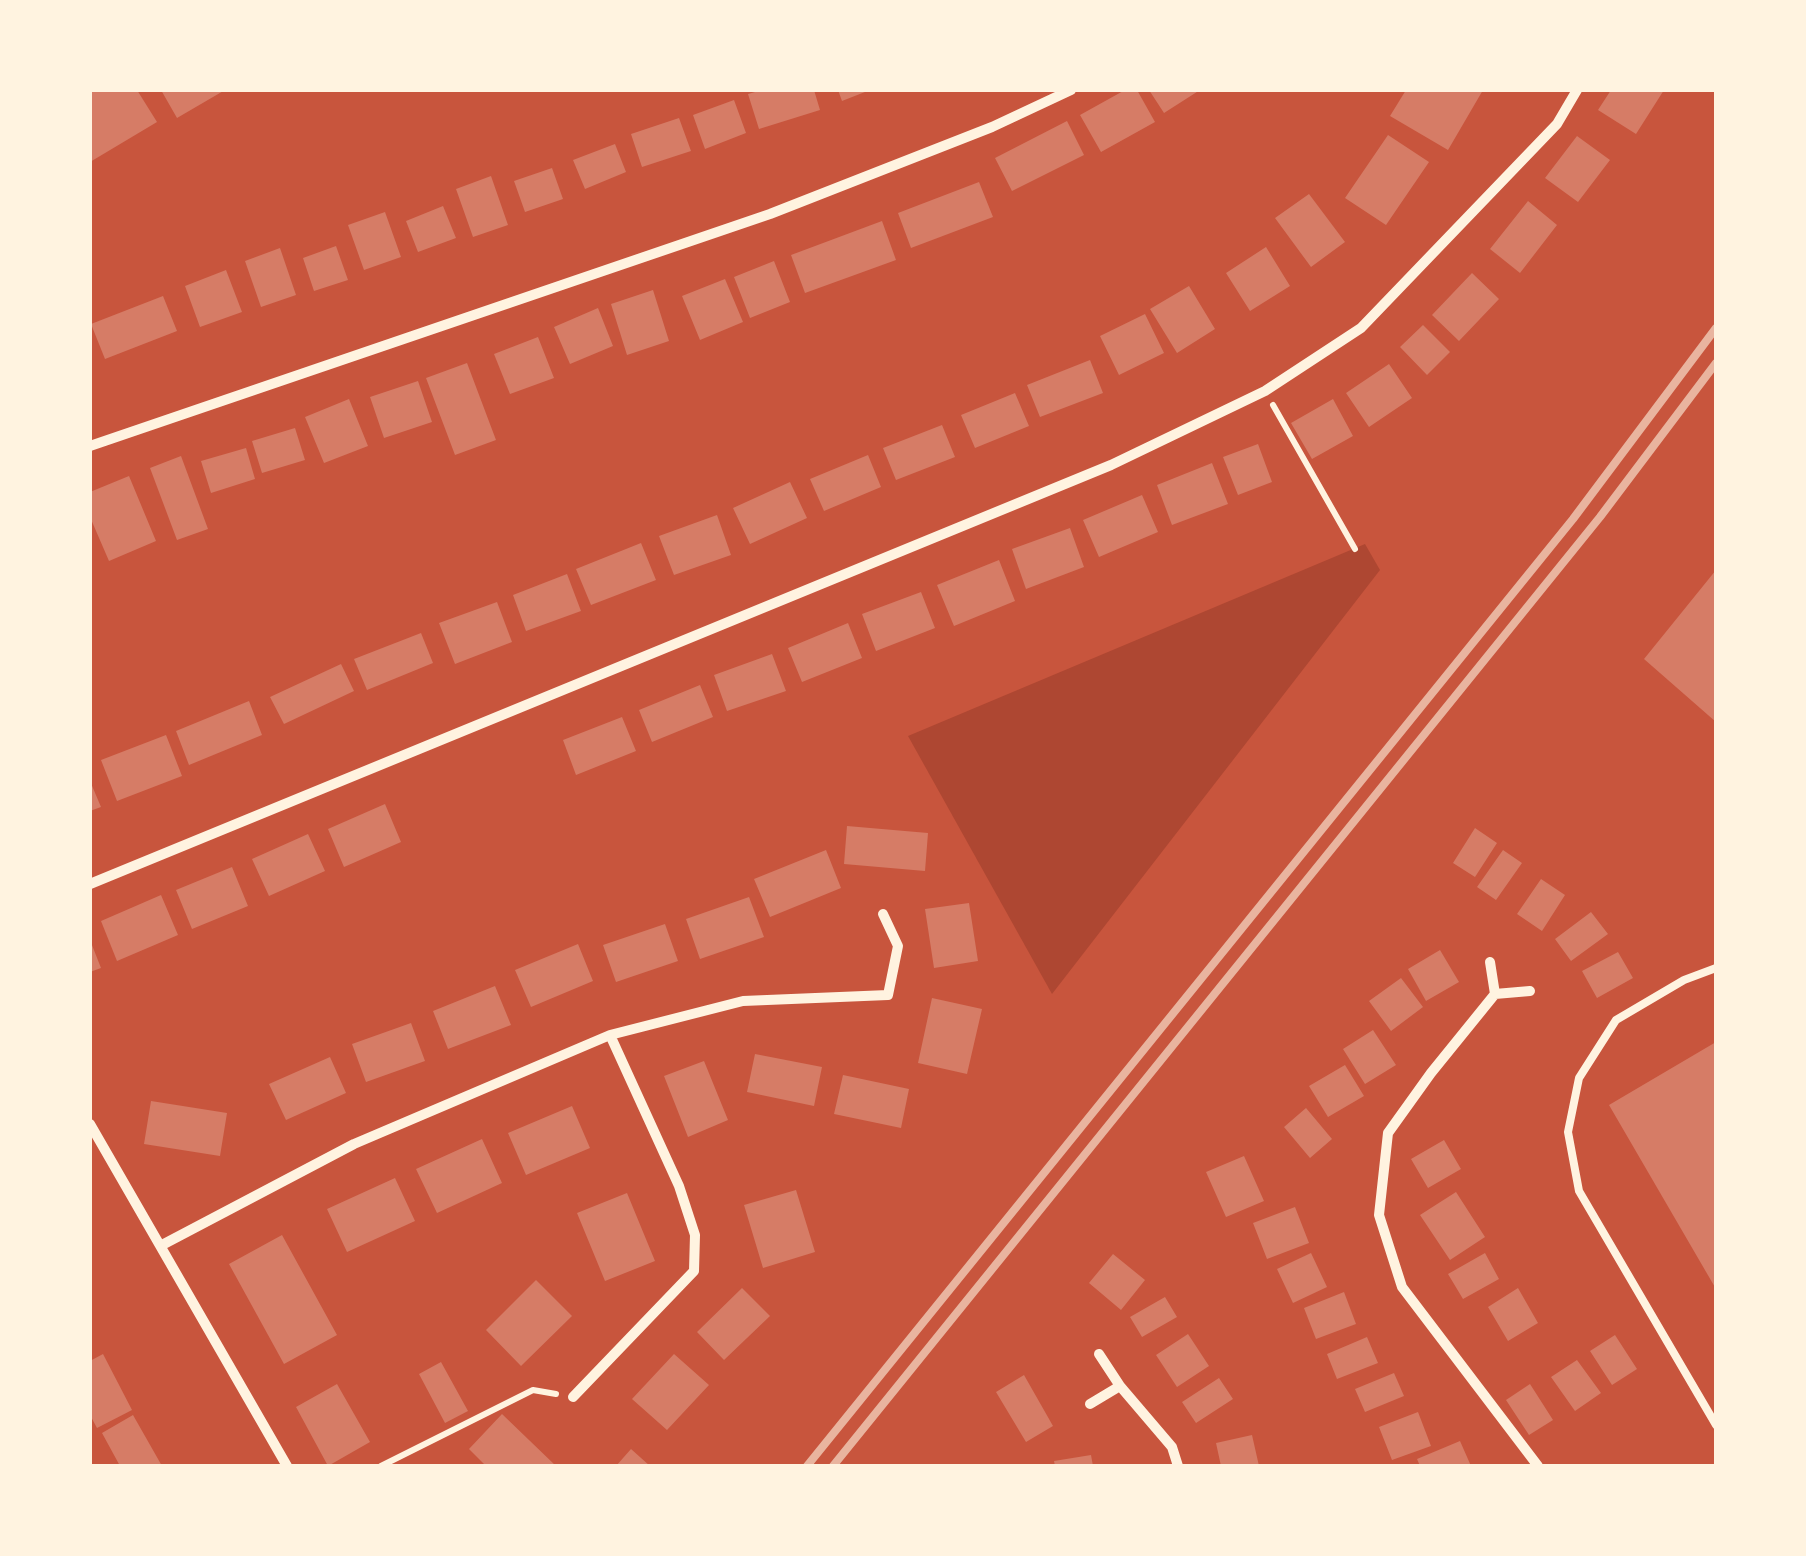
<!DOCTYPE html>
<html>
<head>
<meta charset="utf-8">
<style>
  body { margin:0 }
  #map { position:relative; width:1806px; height:1556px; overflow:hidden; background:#c8553d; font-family:Montserrat,sans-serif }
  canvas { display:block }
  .frame { position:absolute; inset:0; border:92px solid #fff3e0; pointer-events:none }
</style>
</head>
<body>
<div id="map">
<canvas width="1806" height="1556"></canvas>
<div class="frame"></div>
</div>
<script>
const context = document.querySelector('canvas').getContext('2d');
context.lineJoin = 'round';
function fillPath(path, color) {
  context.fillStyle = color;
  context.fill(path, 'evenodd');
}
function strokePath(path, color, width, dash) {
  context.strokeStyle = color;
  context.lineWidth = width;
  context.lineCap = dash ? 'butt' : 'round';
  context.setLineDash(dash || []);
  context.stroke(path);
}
const green = new Path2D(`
  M1365,544L1380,570L1052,994L908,736Z`);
const building = new Path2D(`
  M90,90H137L157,122L90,162Z
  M161,90H225L177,118Z
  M762,90H814L820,110L759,129L748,94Z
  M838,90H870L842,101Z
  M1125,90H1137L1155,122L1101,152L1080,115Z
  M1149,90H1200L1164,113Z
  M1406,90H1483L1448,150L1390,116Z
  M1611,90H1664L1636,134L1598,110Z
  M734,100L746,133L705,149L693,115Z
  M679,118L691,151L642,167L631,134Z
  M1067,121L1084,155L1012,191L995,158Z
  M1388,135L1429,162L1386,225L1345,198Z
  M1577,136L1610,160L1578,202L1545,178Z
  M615,144L626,172L585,189L573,160Z
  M552,168L563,199L525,212L514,181Z
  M491,176L508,225L473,237L456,189Z
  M979,182L993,217L911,248L898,213Z
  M1309,194L1345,242L1311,267L1275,218Z
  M1528,201L1557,225L1520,273L1490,249Z
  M443,206L456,238L418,252L406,221Z
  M385,212L401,257L364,270L348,225Z
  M882,221L896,260L805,293L791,255Z
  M336,246L348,280L314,291L303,258Z
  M1266,247L1290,286L1250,311L1226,273Z
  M280,248L296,295L261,307L245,261Z
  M774,261L790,302L750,318L734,277Z
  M226,270L242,312L200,327L185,286Z
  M1472,273L1499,299L1459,341L1432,315Z
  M725,279L743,322L700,340L682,296Z
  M1189,286L1215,329L1177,353L1150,309Z
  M653,290L669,341L627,355L611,304Z
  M163,296L177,331L105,359L91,324Z
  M598,308L613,346L570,364L554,327Z
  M1145,314L1164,353L1119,375L1100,336Z
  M1423,325L1450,352L1427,375L1400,347Z
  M538,337L554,378L510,394L494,354Z
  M1090,360L1103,393L1040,417L1027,385Z
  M467,363L496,440L455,455L426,378Z
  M1389,364L1412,398L1369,427L1346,393Z
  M418,381L432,422L384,438L370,397Z
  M1015,393L1029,426L975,448L961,415Z
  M349,399L368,446L324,463L305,417Z
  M1333,399L1353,436L1312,459L1291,423Z
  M942,425L955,457L896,480L883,448Z
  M295,428L305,460L262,473L252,441Z
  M1258,444L1272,482L1238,495L1223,457Z
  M246,448L255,479L211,493L201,461Z
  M868,455L881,487L824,511L810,479Z
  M181,456L208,529L177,540L150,468Z
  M1212,463L1228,504L1172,525L1157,485Z
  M129,476L156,541L109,561L90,517V492Z
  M790,482L807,518L750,544L733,508Z
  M1142,495L1158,532L1099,557L1083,520Z
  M717,515L731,555L674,575L659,536Z
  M1070,528L1084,567L1026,589L1012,549Z
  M641,543L656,580L591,605L576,569Z
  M999,560L1015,601L954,626L937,585Z
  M1716,570V722L1644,659Z
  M567,574L581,611L526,631L513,595Z
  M921,592L935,628L876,651L862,614Z
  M497,602L512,642L455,664L439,623Z
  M848,623L862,658L802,682L788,648Z
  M421,633L433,663L367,690L354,659Z
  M772,654L786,691L727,711L714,675Z
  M341,664L354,691L284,724L270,697Z
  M700,685L713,717L652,742L639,710Z
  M249,701L262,735L189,765L176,731Z
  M622,717L636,751L576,775L563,740Z
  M166,735L182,776L117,801L101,760Z
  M90,781L101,807L90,811Z
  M385,804L401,842L344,867L328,829Z
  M847,826L928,833L925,871L844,864Z
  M1475,828L1497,843L1475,877L1453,863Z
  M308,834L325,871L269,896L252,859Z
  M826,850L841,888L770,917L754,879Z
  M1503,850L1522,863L1496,900L1477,887Z
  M232,867L248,906L192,929L176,890Z
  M1541,879L1565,895L1542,931L1517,914Z
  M161,895L178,935L117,961L101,921Z
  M749,897L764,937L700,959L686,919Z
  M969,903L978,961L934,968L925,909Z
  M1591,912L1608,934L1571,961L1555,939Z
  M665,924L678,961L616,982L603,945Z
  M90,940L101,968L90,972Z
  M578,944L593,981L531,1007L515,970Z
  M1440,950L1459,982L1426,1001L1408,969Z
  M1618,952L1633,978L1597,998L1582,971Z
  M1401,978L1423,1007L1391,1031L1369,1001Z
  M495,986L511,1025L448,1049L433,1011Z
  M932,998L982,1009L967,1074L918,1063Z
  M411,1023L425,1061L366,1082L352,1044Z
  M1373,1030L1396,1065L1365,1084L1343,1049Z
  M1716,1042V1289L1609,1105Z
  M755,1054L822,1067L814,1106L747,1092Z
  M330,1057L346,1093L286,1120L269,1084Z
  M704,1061L728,1120L688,1137L664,1076Z
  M1345,1065L1364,1096L1328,1117L1309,1086Z
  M843,1075L909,1089L901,1128L834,1114Z
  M151,1101L227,1113L220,1156L144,1144Z
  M572,1106L590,1148L526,1175L508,1133Z
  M1306,1108L1332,1139L1310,1158L1284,1127Z
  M482,1139L502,1183L437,1213L416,1169Z
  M1444,1140L1461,1169L1428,1188L1411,1159Z
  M1244,1156L1264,1201L1226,1217L1206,1172Z
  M395,1178L415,1221L347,1252L327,1209Z
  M796,1190L815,1252L763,1268L744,1205Z
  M1456,1192L1485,1237L1450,1260L1420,1215Z
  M627,1193L655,1261L605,1281L577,1213Z
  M1295,1207L1309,1243L1267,1259L1253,1223Z
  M282,1235L337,1335L284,1364L229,1264Z
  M1311,1253L1327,1287L1293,1303L1277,1269Z
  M1485,1253L1499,1279L1463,1299L1448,1274Z
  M1113,1254L1145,1280L1121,1310L1089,1283Z
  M536,1280L572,1316L521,1366L486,1330Z
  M742,1288L770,1316L724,1360L697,1332Z
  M1518,1288L1538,1323L1508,1341L1488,1307Z
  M1344,1292L1356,1324L1316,1339L1304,1308Z
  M1165,1297L1177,1317L1142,1337L1130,1317Z
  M1188,1334L1209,1366L1177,1387L1156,1355Z
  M1615,1335L1637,1369L1612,1385L1590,1351Z
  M1367,1337L1378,1363L1337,1379L1327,1354Z
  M103,1354L132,1410L97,1428L90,1415V1361Z
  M674,1354L709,1385L667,1430L632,1399Z
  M1577,1360L1601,1393L1575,1411L1551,1377Z
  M441,1362L468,1411L445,1423L419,1374Z
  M1394,1373L1404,1396L1365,1412L1355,1389Z
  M1024,1375L1053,1426L1026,1442L996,1392Z
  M1219,1378L1233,1399L1196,1423L1182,1402Z
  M337,1384L370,1442L328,1466L296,1407Z
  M1530,1384L1553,1420L1529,1435L1506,1400Z
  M1418,1412L1431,1446L1392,1460L1379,1427Z
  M502,1414L556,1466H486L469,1449Z
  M133,1415L162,1466H120L102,1433Z
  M1252,1435L1259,1466H1221L1216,1443Z
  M1460,1441L1471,1466H1420L1417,1459Z
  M631,1449L650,1466H616Z
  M1091,1455L1093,1466H1055L1054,1461Z`);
const path = new Path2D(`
  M1273,405L1355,549
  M381,1466L533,1390L556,1394`);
const service = new Path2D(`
  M1716,968L1684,980L1616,1020L1579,1078L1568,1132L1579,1191L1716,1425`);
const minor = new Path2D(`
  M90,446L770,214L992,127L1071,90
  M90,884L1111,465L1265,391L1361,328L1557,124L1577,90
  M1490,962L1495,994L1431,1073L1388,1133L1379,1215L1402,1287L1538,1466
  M1495,994L1530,991
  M90,1124L287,1466
  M162,1245L354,1144L610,1035L743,1001L888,995L898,946L883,914
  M1099,1354L1120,1386L1172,1447L1178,1466
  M573,1397L694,1271L695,1235L679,1186L610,1035
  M1090,1404L1120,1386`);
const rail = new Path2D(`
  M807,1466L1573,519L1716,328
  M833,1466L1600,517L1716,363`);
fillPath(green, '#ae4732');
fillPath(building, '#d67c66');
strokePath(path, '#fff3e0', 6);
strokePath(service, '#fff3e0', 8);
strokePath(minor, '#fff3e0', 10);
strokePath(rail, '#e9b49f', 8);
</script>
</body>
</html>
